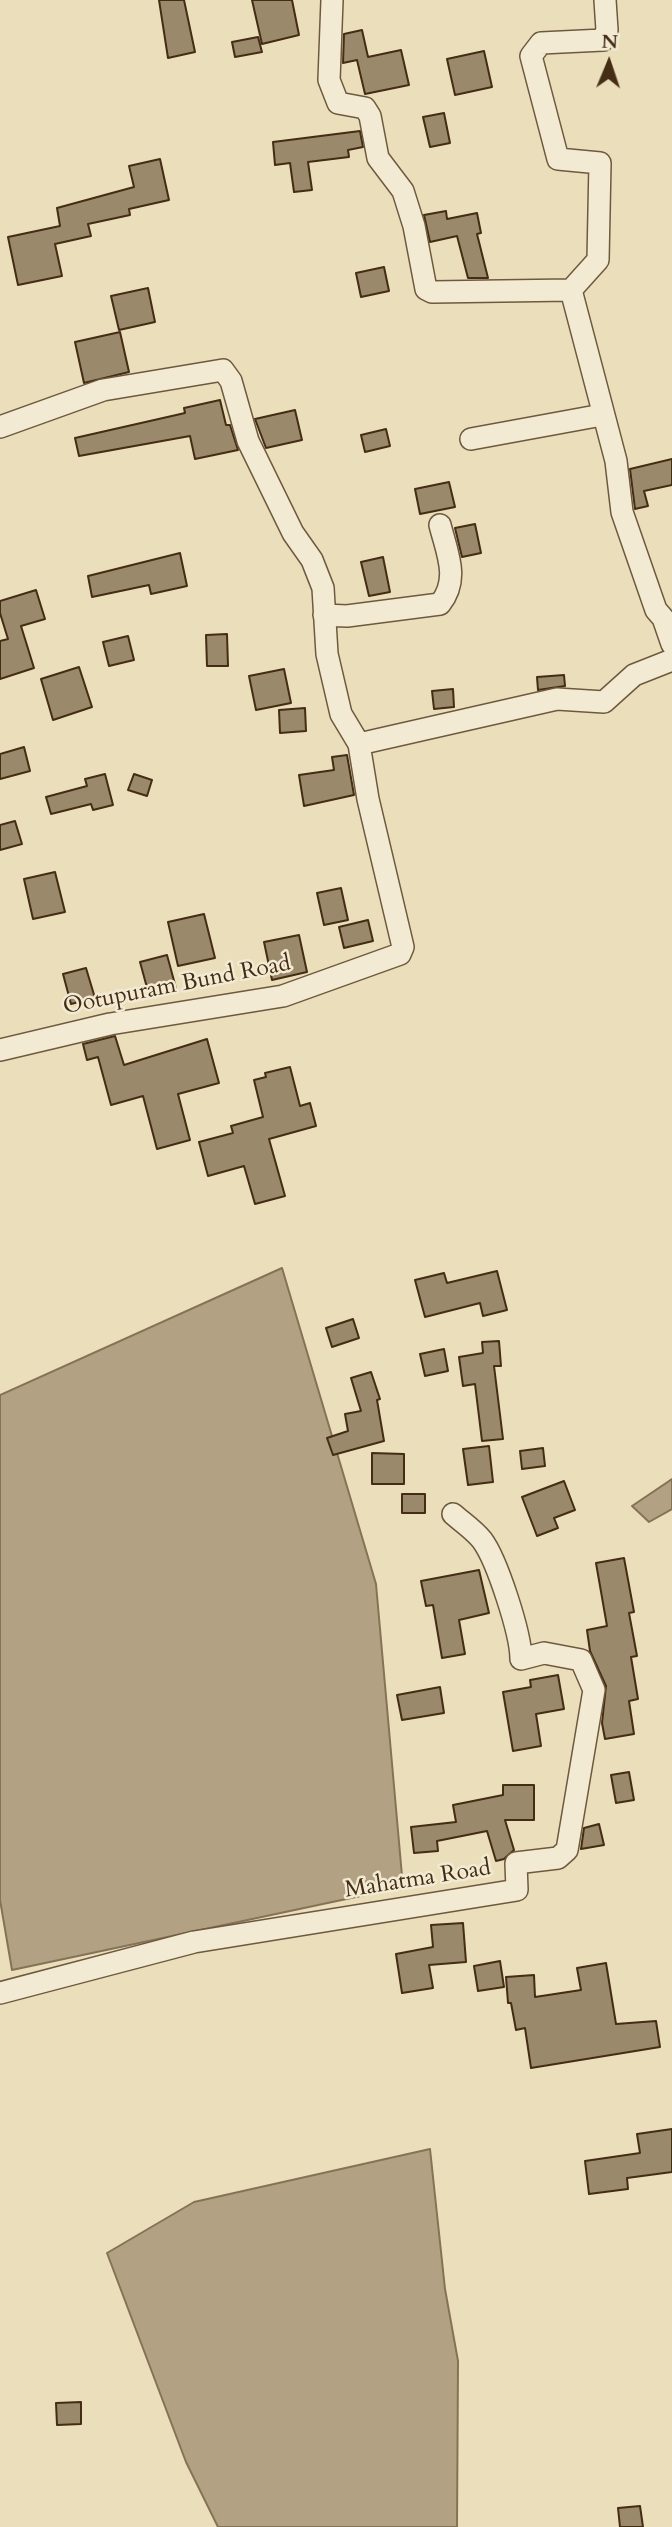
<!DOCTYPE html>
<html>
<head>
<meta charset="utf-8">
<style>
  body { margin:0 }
  #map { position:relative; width:672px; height:2527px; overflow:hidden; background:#ebdfbb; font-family:Cardo,serif }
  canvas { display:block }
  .north { position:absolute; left:574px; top:28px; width:70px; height:70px; -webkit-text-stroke:5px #f2ead3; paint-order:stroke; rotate:2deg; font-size:19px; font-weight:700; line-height:28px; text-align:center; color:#442c15 }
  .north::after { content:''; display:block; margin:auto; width:24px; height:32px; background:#442c15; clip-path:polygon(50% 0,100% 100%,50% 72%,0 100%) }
</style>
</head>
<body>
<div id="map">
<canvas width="672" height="2527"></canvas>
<div class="north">N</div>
</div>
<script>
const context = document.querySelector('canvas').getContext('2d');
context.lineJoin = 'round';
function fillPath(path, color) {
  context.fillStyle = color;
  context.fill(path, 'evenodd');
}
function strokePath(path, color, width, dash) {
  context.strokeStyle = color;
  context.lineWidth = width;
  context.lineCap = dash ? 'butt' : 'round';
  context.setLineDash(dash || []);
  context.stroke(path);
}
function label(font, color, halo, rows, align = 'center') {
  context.font = font + ' Cardo,serif';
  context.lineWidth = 5;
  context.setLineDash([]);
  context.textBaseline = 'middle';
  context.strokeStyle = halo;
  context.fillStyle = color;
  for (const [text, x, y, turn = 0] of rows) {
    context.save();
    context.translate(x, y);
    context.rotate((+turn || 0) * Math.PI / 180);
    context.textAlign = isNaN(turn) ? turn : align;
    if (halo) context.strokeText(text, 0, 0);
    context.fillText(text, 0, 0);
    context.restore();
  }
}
const water = new Path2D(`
  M282,1268L376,1584L403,1887L12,1970L0,1900V1395Z
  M672,1479V1509L649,1522L632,1506Z
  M430,2149L445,2289L458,2361L457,2527H218L186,2462L107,2253L194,2202Z`);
const building = new Path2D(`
  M159,0H184L195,52L168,58Z
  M252,0H292L299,35L262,44Z
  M362,30L368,57L401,50L409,85L365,94L357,60L343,63L344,34Z
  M258,37L262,52L235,57L232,42Z
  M484,51L492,87L455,95L447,59Z
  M444,113L450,143L430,147L423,117Z
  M360,131L363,147L348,150L349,157L308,162L312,190L294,192L290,163L275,165L273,142Z
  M160,159L169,200L129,209L130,215L88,224L91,236L55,244L62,276L18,285L8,237L60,226L57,208L134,187L129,166Z
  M446,211L447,219L477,213L481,233L477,234L488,278H468L457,236L430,242L424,215Z
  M384,267L389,291L361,297L356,273Z
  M148,288L155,322L119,330L111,296Z
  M120,332L129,372L84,383L75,342Z
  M220,400L226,425H230L238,450L195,459L190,436L79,456L75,438L185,413L184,408Z
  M295,410L302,440L266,448L255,419Z
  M386,429L390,446L365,452L361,435Z
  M672,459V485L644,491L648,506L635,509L630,469Z
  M449,482L455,507L420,514L415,489Z
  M475,524L481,553L462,557L455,528Z
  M180,553L187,586L151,594L149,585L92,597L88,576Z
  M383,557L390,592L369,596L361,562Z
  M36,590L45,619L21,626L34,668L0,679V641L8,639L0,613V601Z
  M227,634L228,666H207L206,635Z
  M128,636L134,660L109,666L103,642Z
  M79,667L92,707L53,720L41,679Z
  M284,669L291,703L256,710L249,676Z
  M564,675L565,686L538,690L537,677Z
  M453,689L454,707L434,709L432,691Z
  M305,708L306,731L280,733L279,710Z
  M24,747L30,771L0,779V754Z
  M347,755L354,795L304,806L299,775L334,770L332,757Z
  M105,774L113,805L93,810L91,804L51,814L46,797L87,786L85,779Z
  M134,774L152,780L147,796L128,790Z
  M15,821L22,844L0,850V825Z
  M55,872L65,912L33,919L24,879Z
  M341,888L348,920L324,925L317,893Z
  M204,914L215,958L178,966L168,922Z
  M368,920L373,941L344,948L339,927Z
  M299,935L307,972L272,980L264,942Z
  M167,955L176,988L149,995L140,962Z
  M86,968L95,998L71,1004L63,974Z
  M115,1036L124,1065L207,1039L219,1083L178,1094L190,1140L157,1149L143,1096L111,1105L98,1057L87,1060L83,1044Z
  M290,1067L300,1106L310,1103L316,1126L269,1139L285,1196L255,1204L244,1166L208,1176L199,1142L233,1133L231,1126L263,1117L254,1080L266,1077L265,1073Z
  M497,1271L507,1310L483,1316L480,1303L425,1317L415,1280L444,1273L447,1283Z
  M353,1319L359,1338L332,1347L326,1328Z
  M499,1341L501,1366H494L503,1439L482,1441L475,1384L463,1386L459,1357L483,1353L482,1342Z
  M444,1349L448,1371L425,1376L420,1354Z
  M371,1372L380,1399L377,1400L384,1441L333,1455L327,1438L348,1431L345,1414L361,1411L351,1378Z
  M489,1446L493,1482L468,1485L463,1449Z
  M543,1448L545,1466L522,1469L520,1451Z
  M372,1453L404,1454V1484H372Z
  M564,1481L575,1510L554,1518L558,1528L537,1536L522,1497Z
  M402,1494H425V1513H402Z
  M624,1558L634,1612L629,1613L637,1656L631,1657L638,1699L629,1701L634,1734L605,1739L602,1723L606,1686L590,1651L587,1630L607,1626L596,1563Z
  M479,1570L489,1613L459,1620L465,1654L442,1658L433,1605L426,1606L421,1581Z
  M558,1675L564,1709L536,1714L541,1746L513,1751L503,1692L531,1687L530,1680Z
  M440,1687L444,1713L402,1720L397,1695Z
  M629,1772L634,1800L616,1803L611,1775Z
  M503,1785H534V1820H505L514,1850L504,1859L496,1861L487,1831L437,1841L438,1851L414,1853L411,1827L456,1822L453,1805L503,1795Z
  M599,1824L604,1845L581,1849L584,1828Z
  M463,1923L466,1962L429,1965L433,1988L402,1993L396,1954L433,1947L431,1925Z
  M500,1961L504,1987L478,1991L474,1966Z
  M606,1963L616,2024L656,2021L660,2047L531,2068L525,2028L516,2030L511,2003H508L506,1977L534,1975L535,1997L581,1990L577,1968Z
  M672,2129V2172L627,2178L628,2189L589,2194L585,2161L640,2153L637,2134Z
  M81,2402V2424L57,2425L56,2403Z
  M640,2506L643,2527H620L618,2508Z`);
const minor = new Path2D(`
  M332,0L329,80L338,103L365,108L370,116L378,158L403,191L414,226L426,289L432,292L571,290
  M571,290L598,260L600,163L558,159L531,56L541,43L603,40L607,30L605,0
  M571,290L616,461L622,512L656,610L663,618L672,644
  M0,427L103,390L223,370L231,381L248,441L293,533L312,560L323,588L327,654L341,714L359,744L368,799L403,947L400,954L283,996L110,1024L0,1050
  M471,439L602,415
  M324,615L347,616L440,604C460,579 447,553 440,525
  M359,744L557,699L604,702L634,675L672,660
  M0,1993L194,1942L517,1890L516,1863L558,1858L567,1850L594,1690L581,1660L544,1653L521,1659C521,1634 497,1560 482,1540C474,1530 462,1522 453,1514`);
const streetNames = [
  ["Ootupuram Bund Road",177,986,-11],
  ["Mahatma Road",418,1880,-9]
];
fillPath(water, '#b2a283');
strokePath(water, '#867357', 2);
fillPath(building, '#9b896b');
strokePath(building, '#442c15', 2);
strokePath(minor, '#6e593e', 24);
strokePath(minor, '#f2ead3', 21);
label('23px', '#442c15', '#f2ead3', streetNames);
</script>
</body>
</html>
